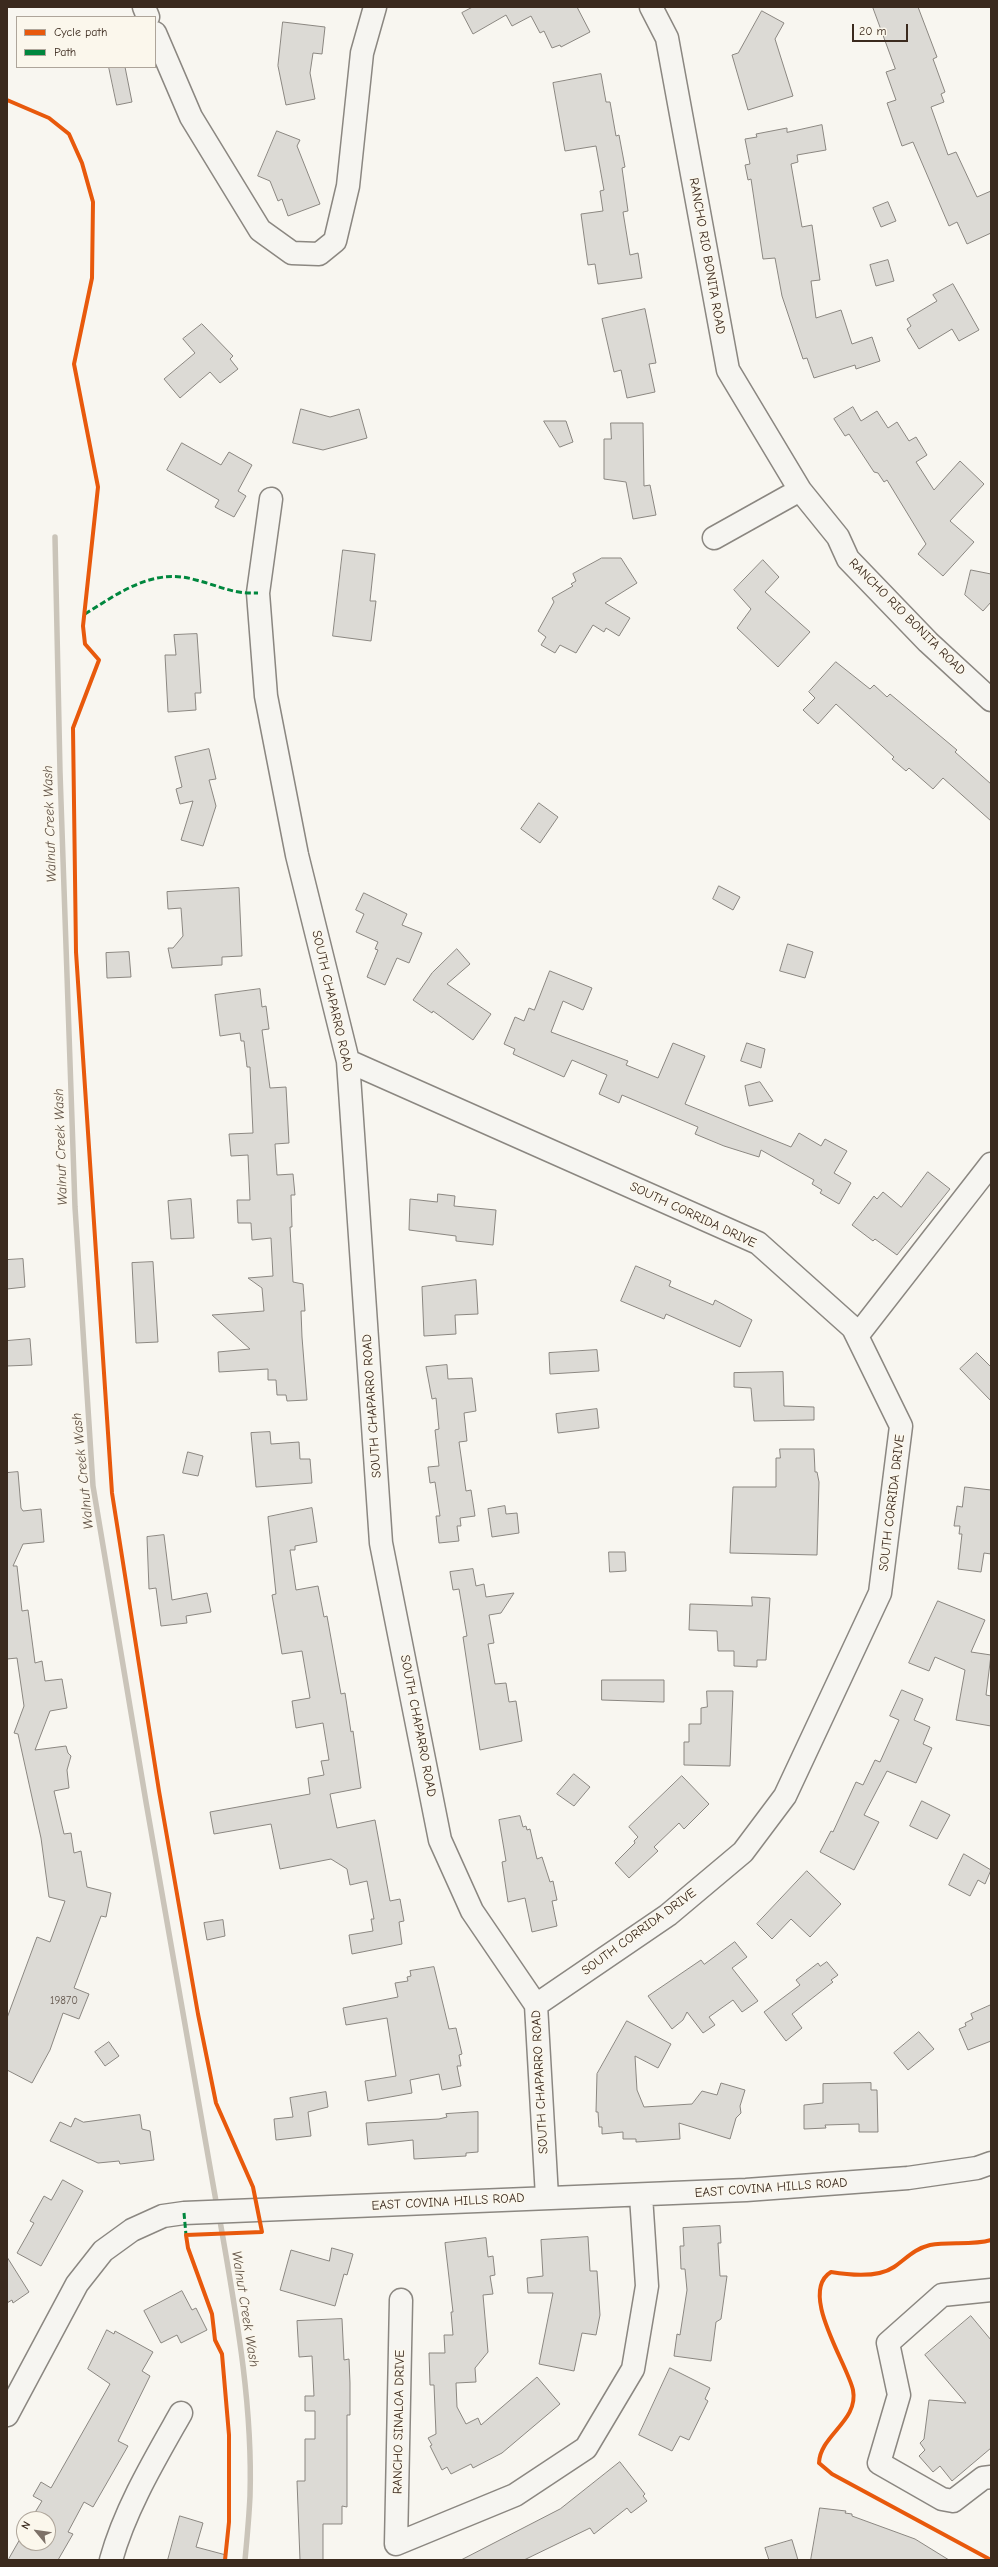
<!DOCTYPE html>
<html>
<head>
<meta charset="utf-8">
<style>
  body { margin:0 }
  #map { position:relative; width:998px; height:2567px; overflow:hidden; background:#f8f6f0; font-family:"Comic Neue",sans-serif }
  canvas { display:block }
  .frame { position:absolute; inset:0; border:8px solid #3b2a1e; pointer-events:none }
  .legend { position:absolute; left:16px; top:16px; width:140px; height:52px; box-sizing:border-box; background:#fbf7ec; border:1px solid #aea59a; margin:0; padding:5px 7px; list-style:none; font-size:12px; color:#3b2a1e }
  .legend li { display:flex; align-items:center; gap:8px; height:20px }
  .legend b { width:20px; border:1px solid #aea59a }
  .north { position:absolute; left:16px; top:2511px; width:40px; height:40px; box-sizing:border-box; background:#fbf7ec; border:1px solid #aea59a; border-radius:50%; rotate:299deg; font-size:11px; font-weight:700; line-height:16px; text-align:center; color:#3b2a1e }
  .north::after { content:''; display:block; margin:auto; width:14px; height:18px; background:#7d7168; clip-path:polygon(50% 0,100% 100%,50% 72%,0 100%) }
  .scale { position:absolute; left:852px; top:24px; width:56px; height:18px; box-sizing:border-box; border:2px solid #3b2a1e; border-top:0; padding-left:5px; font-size:12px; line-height:14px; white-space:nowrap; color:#3b2a1e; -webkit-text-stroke:3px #fbf7ec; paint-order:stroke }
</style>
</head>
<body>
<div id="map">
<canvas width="998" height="2567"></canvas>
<div class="frame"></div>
<ul class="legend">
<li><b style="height:5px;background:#e8590c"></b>Cycle path</li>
<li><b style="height:5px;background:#00873e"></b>Path</li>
</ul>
<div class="north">N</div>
<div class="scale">20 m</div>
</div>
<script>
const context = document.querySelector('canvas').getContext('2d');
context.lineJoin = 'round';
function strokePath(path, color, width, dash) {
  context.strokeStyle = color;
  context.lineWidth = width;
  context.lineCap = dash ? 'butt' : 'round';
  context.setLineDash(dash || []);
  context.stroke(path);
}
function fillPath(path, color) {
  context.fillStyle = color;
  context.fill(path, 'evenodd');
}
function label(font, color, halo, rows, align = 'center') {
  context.font = font + ' "Comic Neue",sans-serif';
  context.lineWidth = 3;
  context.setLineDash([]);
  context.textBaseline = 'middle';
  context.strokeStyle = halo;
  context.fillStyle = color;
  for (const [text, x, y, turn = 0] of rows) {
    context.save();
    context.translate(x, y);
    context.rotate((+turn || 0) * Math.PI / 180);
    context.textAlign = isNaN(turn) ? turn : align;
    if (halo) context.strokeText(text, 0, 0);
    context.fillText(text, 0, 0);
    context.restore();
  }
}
const stream = new Path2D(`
  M55,537L60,772L75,1207L93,1486L146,1802L217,2207
  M219,2215C235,2308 253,2402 250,2496C249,2517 247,2539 245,2560`);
const building = new Path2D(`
  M473,7H577L590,32L561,47L560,45L552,48L544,31L540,33L531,16L512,26L506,15L473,34L462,13Z
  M873,7H918L937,57L933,59L945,92L941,94L944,102L931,107L948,155L956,152L977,197L991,191V233L967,244L957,222L949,226L913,142L902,146L887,103L896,100L886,72L895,69Z
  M762,11L784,23L775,39L793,96L748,110L732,55L738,53Z
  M283,22L325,27L322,54L313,53L310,73L315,99L286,105L278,66Z
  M109,67H125L132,102L117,105Z
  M601,74L606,102H610L616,136L619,135L625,167L622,168L628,211L623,212L630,255L638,253L642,278L598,284L595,264L588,265L581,214L603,211L600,191L604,190L596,146L565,151L553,83Z
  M822,125L826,150L797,155L798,162L791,164L802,227L812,225L820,280L811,281L816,318L841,310L852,344L872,337L880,361L856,369L855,365L814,378L807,358L803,359L782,296L775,258L763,259L751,179L748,180L745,165L750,164L745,139L757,137L756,134L787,128V132Z
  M277,131L300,140L297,146L320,204L288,216L282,199L278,201L270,181L258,176Z
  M888,202L896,221L881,227L873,208Z
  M888,260L894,281L876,286L870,265Z
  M953,284L979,330L959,341L952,329L919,349L907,329L911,326L907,319L937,301L933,295Z
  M645,309L656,363L649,364L655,392L627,398L621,370L614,372L602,319Z
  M202,324L233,356L230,359L238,369L220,383L210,372L180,398L164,379L195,353L183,339Z
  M853,407L861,421L877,411L888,428L897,422L909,441L916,437L927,455L916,462L934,490L960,461L984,484L950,521L974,542L943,576L918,554L926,544L887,480L884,482L878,473L874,472L849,434L845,436L834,419Z
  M301,409L330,417L359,409L367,438L323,450L293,443Z
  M544,421H566L573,442L560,447Z
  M611,423H643L644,486L650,485L656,515L633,519L626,482L604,479V439H611Z
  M182,443L221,465L229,452L252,465L238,491L246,496L234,517L215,507L219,500L167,470Z
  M343,550L375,554L370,601H376L371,641L333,636Z
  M602,558H621L637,583L605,603L630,618L619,636L606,628L604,632L593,625L576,653L560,645L555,653L541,645L546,637L538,631L554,602L552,598L573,586L571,584L576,581L573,574Z
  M763,560L779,577L765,592L810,632L778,667L737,628L751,609L734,590Z
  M971,570L991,574V602L983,611L965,595Z
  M197,634L201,693H195L196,710L168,712L165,655H176L174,635Z
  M836,662L870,689L874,685L887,697L890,694L957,750L955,752L991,784V821L943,778L933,789L909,768L906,771L892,759L894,757L836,704L818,724L803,710L815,698L809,692Z
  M209,749L216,779L209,780L216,806L203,846L181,840L193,801L180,804L176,789L182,787L175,757Z
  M539,803L558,817L540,843L521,829Z
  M719,886L740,897L733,910L713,899Z
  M239,888L242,956L222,957V965L172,968L168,948H173L183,936L181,908L168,909L167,892Z
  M364,893L407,914L402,925L422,933L409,963L397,958L385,985L367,977L378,950L375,949L378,942L356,932L364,914L356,910Z
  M788,944L813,952L805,978L780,971Z
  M457,949L470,964L447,984L491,1014L473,1040L433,1011L432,1013L413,1000L432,973Z
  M129,952L131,977L107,978L106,953Z
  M550,971L592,988L583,1010L563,1001L551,1032L628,1061L626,1065L658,1078L673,1043L705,1056L685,1104L791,1147L799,1133L821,1146L825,1139L847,1151L834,1173L851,1183L839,1204L820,1193L822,1190L812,1184L814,1180L761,1150L759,1157L724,1146L695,1134L698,1127L622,1095L619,1103L599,1094L607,1075L572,1060L564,1077L513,1054L515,1049L504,1044L515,1017L524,1021L529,1008L534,1010Z
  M260,989L262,1007L266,1006L269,1029L262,1030L270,1088L286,1087L289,1143L275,1144L277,1175L293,1174L295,1195H291L292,1227H290L293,1282L303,1284L305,1311H301L302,1337L307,1400L287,1401L286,1395H277L276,1380H268V1369L219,1372L218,1352L250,1349L212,1315L264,1311L262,1288L248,1278L273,1276L271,1238L252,1240L251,1223H238L237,1200H250L248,1155L231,1156L229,1134L253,1133L250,1067H247L244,1041H241L240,1033L220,1036L215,995Z
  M747,1043L765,1049L761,1068L741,1061Z
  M760,1082L773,1101L749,1106L745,1086Z
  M928,1172L950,1189L897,1255L875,1239L873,1241L852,1225L874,1196L877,1199L883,1192L901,1207Z
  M438,1194L455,1196L454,1206L496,1210L493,1245L456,1241V1236L409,1230L410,1199L437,1202Z
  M191,1199L194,1238L171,1239L168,1201Z
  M23,1259L25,1287L7,1289V1260Z
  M153,1262L158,1342L136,1343L132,1263Z
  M636,1266L671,1281L669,1286L713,1305L715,1300L752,1320L740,1347L666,1314L664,1319L621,1301Z
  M476,1280L478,1314L455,1315L456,1334L424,1336L422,1287Z
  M30,1339L32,1365L7,1366V1341Z
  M597,1350L599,1371L550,1374L549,1353Z
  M977,1353L991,1367V1401L960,1369Z
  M447,1365L448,1379L472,1378L476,1411L464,1413L467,1441L459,1442L466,1491L471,1490L475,1516L460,1518L461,1526H457L459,1541L439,1543L436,1516H440L435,1482L430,1483L428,1467L439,1466L435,1430L439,1429L436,1398L432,1399L426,1367Z
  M783,1372L784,1406L814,1407V1420L754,1421L751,1388L734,1387V1373Z
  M597,1409L599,1428L558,1433L556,1414Z
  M270,1432L271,1444L299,1442L300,1459H310L312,1483L256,1487L251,1433Z
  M780,1449H814L815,1472H817L819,1482L817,1555L730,1553L733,1487H776V1458H780Z
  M188,1452L203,1456L198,1476L183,1473Z
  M18,1472L21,1508L23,1511L41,1509L44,1542L23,1544L13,1566H17L22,1611L28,1610L35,1663L42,1661L45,1681L62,1679L67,1708L50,1711L35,1750L66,1746L68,1753L71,1756L67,1770L69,1788L54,1791L64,1834L71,1833L74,1853L81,1851L87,1887L111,1893L106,1917L101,1916L74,1988L89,1994L79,2019L63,2013L50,2050L32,2083L7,2070V2018L37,1937L50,1942L65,1901L49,1897L41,1838L18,1734L14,1733L24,1706L17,1658L7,1659V1473Z
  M965,1487L991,1490V1554L984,1553L981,1572L958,1569L962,1534H959L960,1526H954L957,1506L962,1507Z
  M505,1506L506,1514L517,1513L519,1533L492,1537L488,1509Z
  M312,1508L317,1542L295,1546V1550H290L296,1590L318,1586L324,1617L327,1616L341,1694L345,1693L351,1732L353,1731L361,1788L330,1794L337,1828L375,1820L390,1901L400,1899L404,1921L399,1922L402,1944L352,1954L349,1935L373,1931L371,1919H374L367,1881L350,1885L347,1869L331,1859L280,1869L271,1824L214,1834L210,1812L310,1794L308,1778L324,1775L321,1761L329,1760L323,1723L296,1728L292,1701L310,1698L302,1651L282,1654L272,1595L276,1594L268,1517Z
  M164,1535L172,1600L207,1593L211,1612L186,1616L187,1623L161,1626L156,1588L149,1589L147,1537Z
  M609,1552H625L626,1571L610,1572Z
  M473,1569L476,1586L484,1584L486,1597L514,1593L501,1613L489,1615L494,1643L488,1644L495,1684L506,1683L509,1702L516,1701L522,1741L480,1750L463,1637L467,1636L459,1589L453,1590L450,1572Z
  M752,1597L770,1598L766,1660H757V1667L734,1666V1651H718L717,1631L689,1630L690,1604L752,1606Z
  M938,1601L985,1620L971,1652L991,1655L986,1695L991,1696V1726L956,1720L965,1670L935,1657L929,1671L909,1663Z
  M602,1680H664V1702L602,1700Z
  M902,1690L923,1699L914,1720L930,1727L923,1744L932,1748L916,1783L887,1771L864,1815L879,1822L854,1870L820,1852L831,1831L833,1832L856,1782L863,1785L875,1760L880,1762L899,1720L890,1716Z
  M707,1691H733L730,1766L684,1765V1742H689V1724H701V1708L707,1707Z
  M574,1774L590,1787L574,1806L557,1794Z
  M682,1776L709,1804L684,1829L679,1823L654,1847L658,1851L629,1878L615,1863L635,1843L634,1841L638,1837L629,1827Z
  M922,1801L950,1815L937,1839L910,1826Z
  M520,1816L523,1827L526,1826L527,1830L530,1829L537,1859L542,1857L550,1882L553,1881L557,1900L552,1901L557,1926L532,1932L525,1898L508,1902L502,1862L506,1861L499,1820Z
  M964,1854L991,1870L985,1884L978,1880L970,1896L949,1885Z
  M807,1871L841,1904L810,1937L791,1919L772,1939L757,1924Z
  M223,1920L225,1936L207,1940L204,1923Z
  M735,1942L747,1957L732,1968L758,2001L742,2012L733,2000L709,2017L715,2025L703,2033L687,2012L683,2020L672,2029L648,1996L701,1960L704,1964Z
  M827,1962L838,1975L831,1980L833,1982L792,2014L802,2028L786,2041L764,2012L800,1985L796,1980L818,1963L820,1966Z
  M434,1967L449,2029L456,2028L462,2054L459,2055L461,2066H457L461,2086L442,2090L439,2074L410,2080L412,2093L368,2101L365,2081L396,2076L387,2018L346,2025L343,2008L398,1997L395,1983L408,1981L407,1977L411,1976L410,1971Z
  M991,2005V2041L968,2050L959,2029L966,2026L965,2023L973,2019L971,2014Z
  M627,2021L671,2044L658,2068L635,2056L637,2090L644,2107L692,2104L702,2091L717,2095L721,2083L745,2090L740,2106L741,2113L736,2118L730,2139L679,2123L680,2139L636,2142V2139H623V2132L602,2134V2127H599L598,2112H596L597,2074Z
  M919,2032L934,2049L908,2070L894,2053Z
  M109,2042L119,2056L105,2066L95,2052Z
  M871,2083V2090H877L878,2132H859V2124L825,2125L826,2128L804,2129V2105L823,2103V2084Z
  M326,2092L328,2107L308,2112L311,2136L276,2140L274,2119L293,2117L290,2098Z
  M478,2112V2152L466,2153V2156L414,2159L413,2140L368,2145L366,2123L439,2119L447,2117L446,2114Z
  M140,2115L142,2129L150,2131L154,2160L120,2164L119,2161L98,2163L50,2141L60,2122L71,2127L75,2118L83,2122Z
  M63,2180L83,2191L41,2266L17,2253L34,2223L30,2221L44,2196L51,2200Z
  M720,2226L721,2243H718L720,2276H727L721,2319L716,2322L711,2361L674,2356L677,2334L680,2335L687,2290L685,2269H681L680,2246H684L683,2228Z
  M588,2237L590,2271H597L600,2315L596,2335L582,2333L574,2371L539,2364L553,2293H528L527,2278L543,2276L541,2240Z
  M486,2238L488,2257L493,2256L495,2275L490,2276L493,2294L483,2295L488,2352L475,2368L476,2382L456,2383L457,2407L466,2424L478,2418L481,2425L537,2377L560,2404L502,2453L473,2468L471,2464L451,2474L447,2467L442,2470L430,2446L432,2445L428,2438L436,2434L434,2385H430L429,2353H445L444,2335H453L451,2312H453L445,2243Z
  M332,2248L353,2254L347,2275L344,2274L335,2306L280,2290L291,2250L329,2261Z
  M7,2257L29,2292L13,2303L12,2300L7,2303Z
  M182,2291L192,2310L196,2308L207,2330L181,2343L177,2335L161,2343L144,2311Z
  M971,2316L991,2340V2448L952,2481L940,2466L933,2472L919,2456L925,2450L920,2443L924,2439L929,2400L966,2403L925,2355Z
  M342,2319L344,2360L349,2359L350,2383V2415H347V2507L342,2506V2524H323V2560H300L297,2481H305V2439H315V2411H305V2396H314L312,2356L299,2357L297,2321Z
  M107,2330L114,2334L115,2331L153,2352L142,2371L150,2376L118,2441L128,2446L93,2507L84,2502L68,2532L73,2534L58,2560H8L24,2532V2543H48V2519H31L42,2501L33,2496L41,2482L51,2488L110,2384L88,2369Z
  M670,2368L710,2388L705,2399L708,2401L689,2440L680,2436L672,2451L639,2435Z
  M620,2462L645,2494L643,2496L647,2501L631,2513L627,2508L594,2534L590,2528L524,2560H461L560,2509Z
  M820,2508L846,2511L845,2513L852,2514V2516L915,2539L949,2560H811Z
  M180,2516L203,2523L196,2547L226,2555L225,2560H168Z
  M792,2540L798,2560H769L765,2548Z`);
const minor = new Path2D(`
  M144,7L148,17
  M651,7L667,38L728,370L800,490L714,538
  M155,33L191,117L260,230L292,253L319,254L335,241L348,186L362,53L375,7
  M800,490L838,537L848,559L928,642L991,700
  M271,499L258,593L266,696L297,855L348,1061L381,1543L440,1840L472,1911L536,2005L547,2197
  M348,1061L758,1243L853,1328L901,1426L880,1593L785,1796L743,1852L668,1915L536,2005
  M857,1336L991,1164
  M991,2290L942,2295L888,2343L899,2395L879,2463L942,2499L953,2501L983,2478L991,2477
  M401,2300L396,2544L515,2495L586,2448L633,2369L647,2286L641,2196
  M7,2415L77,2284L103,2251L132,2230L163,2216L184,2213L746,2190L908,2178L977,2168L991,2163
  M111,2560C125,2509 155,2459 181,2413`);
const quiet = new Path2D(`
  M85,614C119,593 153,567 196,580C220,586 232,594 258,593
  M184,2213L186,2235`);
const cycleway = new Path2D(`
  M7,100L49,118L69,134L82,163L93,202L92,278L74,364L98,487L83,626L85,644L99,660L73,728L76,952L112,1493L159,1791L198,2014L216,2103L253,2187L262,2232L186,2235L188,2248L212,2314L215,2340L222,2354L229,2435V2522L225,2560
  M991,2240C971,2246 950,2241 930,2245C914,2249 907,2258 894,2267C878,2278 849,2275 831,2272C798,2292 847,2363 853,2390C859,2421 820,2435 819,2463L832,2474L991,2560`);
const numberNames = [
  ["19870",64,2001]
];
const streetNames = [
  ["RANCHO RIO BONITA ROAD",707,256,80],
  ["RANCHO RIO BONITA ROAD",907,617,45],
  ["SOUTH CHAPARRO ROAD",332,1001,77],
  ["SOUTH CORRIDA DRIVE",693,1215,25],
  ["SOUTH CHAPARRO ROAD",372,1406,-94],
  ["SOUTH CORRIDA DRIVE",892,1503,-83],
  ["SOUTH CHAPARRO ROAD",418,1726,79],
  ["SOUTH CORRIDA DRIVE",639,1932,-36],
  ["SOUTH CHAPARRO ROAD",540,2082,-93],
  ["EAST COVINA HILLS ROAD",771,2188,-4],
  ["EAST COVINA HILLS ROAD",448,2202,-3],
  ["RANCHO SINALOA DRIVE",399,2422,-89]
];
const waterNames = [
  ["Walnut Creek Wash",50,824,-92],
  ["Walnut Creek Wash",61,1147,-92],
  ["Walnut Creek Wash",83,1471,-96],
  ["Walnut Creek Wash",245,2309,81]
];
strokePath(stream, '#cac4b9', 5.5);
fillPath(building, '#dcdad5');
strokePath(building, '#8b8781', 1);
strokePath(minor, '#8b8781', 25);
strokePath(minor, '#f6f5f1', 22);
strokePath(quiet, '#00873e', 3, [6, 3]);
strokePath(cycleway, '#e8590c', 4);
label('11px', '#63564c', null, numberNames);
label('13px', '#3b2a1e', '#fbf7ec', streetNames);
label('italic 14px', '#605246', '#fbf7ec', waterNames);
</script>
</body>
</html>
